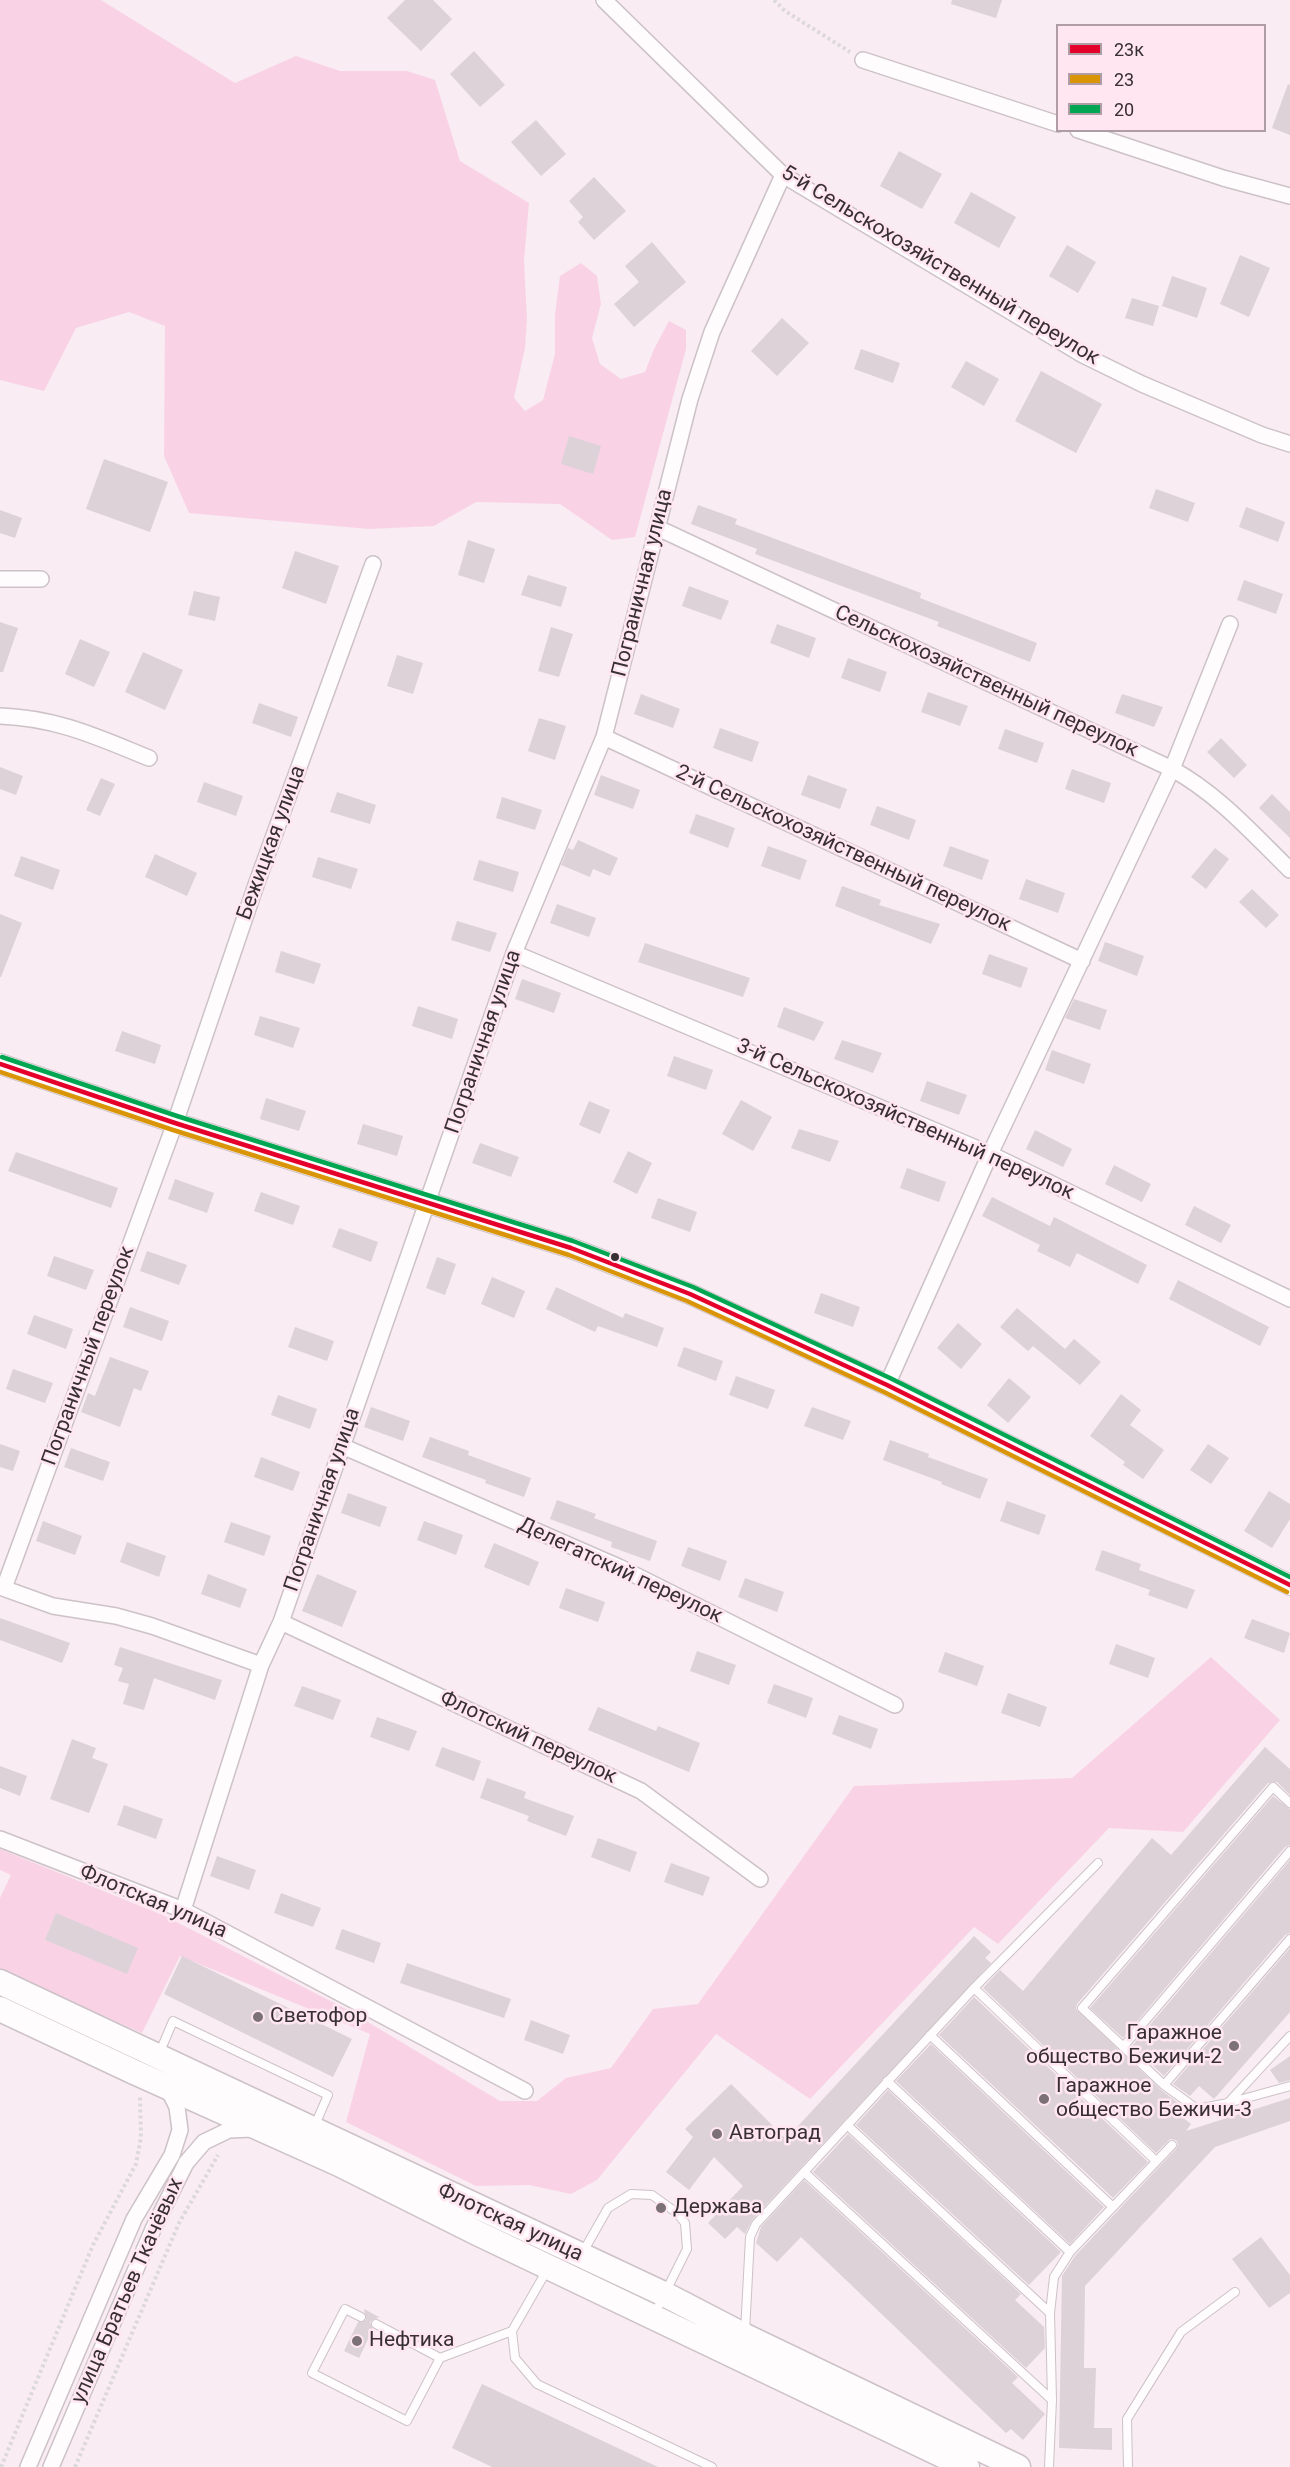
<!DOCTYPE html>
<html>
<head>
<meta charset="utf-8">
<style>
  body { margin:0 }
  #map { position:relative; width:1290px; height:2467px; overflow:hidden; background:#f9ecf2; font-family:Roboto,sans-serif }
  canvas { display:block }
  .legend { position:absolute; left:1056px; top:24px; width:210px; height:108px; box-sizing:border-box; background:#ffe6f1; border:2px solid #af9da5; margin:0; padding:8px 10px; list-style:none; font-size:18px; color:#382f33 }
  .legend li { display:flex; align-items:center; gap:12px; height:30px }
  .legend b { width:30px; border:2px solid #af9da5 }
</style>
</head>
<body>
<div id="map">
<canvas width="1290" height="2467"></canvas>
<ul class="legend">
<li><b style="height:8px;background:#e4002b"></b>23к</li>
<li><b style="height:8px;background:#da9408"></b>23</li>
<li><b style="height:8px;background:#00a651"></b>20</li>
</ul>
</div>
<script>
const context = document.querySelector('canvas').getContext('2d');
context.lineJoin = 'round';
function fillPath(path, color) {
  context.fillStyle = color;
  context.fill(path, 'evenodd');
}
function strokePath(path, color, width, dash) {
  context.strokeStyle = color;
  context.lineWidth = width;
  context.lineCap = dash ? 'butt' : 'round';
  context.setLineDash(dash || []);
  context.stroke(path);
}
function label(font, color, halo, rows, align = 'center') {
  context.font = font + ' Roboto,sans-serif';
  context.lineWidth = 5;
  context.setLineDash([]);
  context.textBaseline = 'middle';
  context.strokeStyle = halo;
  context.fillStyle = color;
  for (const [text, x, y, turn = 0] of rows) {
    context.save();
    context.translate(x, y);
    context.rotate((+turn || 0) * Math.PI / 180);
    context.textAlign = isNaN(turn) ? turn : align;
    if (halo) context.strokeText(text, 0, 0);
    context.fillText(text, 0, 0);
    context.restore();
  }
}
const green = new Path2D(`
  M0,0H101L235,83L296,56L340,71H407L435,80L460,161L529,203L524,261L527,319L525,348L514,398L525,411L543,400L555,354V314L560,276L581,263L597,276L601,304L592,338L600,364L621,379L645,372L654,349L669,321L686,330V349L635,537L612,540L560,504L476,502L434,526L369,529L189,513L164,456L165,326L129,312L76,328L44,391L0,380Z
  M1211,1657L1280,1720L1183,1832L1109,1828L998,1944L974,1927L810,2099L716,2034L597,2180L571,2194L529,2185L476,2186L346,2122L370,2034L180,1956L142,2033L0,1971V1898L11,1875L0,1870V1849L165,1916L346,2009L500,2101H537L566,2078L611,2068L653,2009L698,2004L854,1786L1072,1778Z`);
const building = new Path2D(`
  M405,0H433L452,19L421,51L387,18Z
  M952,0H1002L996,18L951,4Z
  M474,51L505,85L480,107L450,74Z
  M1288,84L1290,85V135L1272,128Z
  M536,120L566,154L541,176L511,142Z
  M899,151L942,174L922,209L880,186Z
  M594,177L626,211L594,240L578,222L583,217L569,201Z
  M971,192L1016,217L999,248L954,223Z
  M652,242L686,282L634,327L614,304L639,282L625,266Z
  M1067,245L1096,262L1078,293L1049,276Z
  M1240,255L1270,268L1249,317L1220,304Z
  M1172,276L1207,288L1197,318L1162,306Z
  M1132,298L1159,306L1153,326L1125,318Z
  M782,318L809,343L777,376L751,351Z
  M861,349L900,363L893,383L854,369Z
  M966,361L999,379L984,406L951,387Z
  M1041,371L1102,404L1076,453L1015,421Z
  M569,436L601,446L593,474L561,464Z
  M104,459L168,482L150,532L86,509Z
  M1156,489L1195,503L1188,522L1149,508Z
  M698,505L737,519L735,524L921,593L920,598L1037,643L1030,662L937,626L939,622L755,554L757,549L691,524Z
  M1246,507L1285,522L1278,542L1239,527Z
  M0,510L22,518L15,538L0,533Z
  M468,540L495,549L484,583L458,575Z
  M295,551L339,566L326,604L282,588Z
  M528,575L567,587L561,607L521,595Z
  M1244,580L1283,594L1276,614L1237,600Z
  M689,586L729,601L721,620L682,606Z
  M194,591L220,597L215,621L188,615Z
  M0,622L18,628L3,672H0Z
  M777,624L816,638L809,658L770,643Z
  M551,627L573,634L559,677L538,671Z
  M80,639L110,652L94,687L65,674Z
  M143,652L183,670L165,710L125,692Z
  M397,655L423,663L413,694L387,686Z
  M848,658L887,672L880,692L841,678Z
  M928,692L968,706L960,726L921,712Z
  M641,694L680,709L673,728L634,714Z
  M1122,694L1163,707L1154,727L1115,713Z
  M259,703L298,717L291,737L252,723Z
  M539,718L566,726L555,760L528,751Z
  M720,728L759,742L752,762L713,748Z
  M1005,729L1044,743L1037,763L998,749Z
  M1221,738L1247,765L1234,778L1207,752Z
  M0,767L23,776L16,795L0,789Z
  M1072,769L1111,783L1104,803L1065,789Z
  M601,775L640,790L633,809L594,795Z
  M808,775L847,789L840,809L801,795Z
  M101,778L115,784L100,816L86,810Z
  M204,782L243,796L236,816L197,802Z
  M337,792L376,805L370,824L330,812Z
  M1272,794L1290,812V838L1259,808Z
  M502,797L542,810L535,830L496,818Z
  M877,806L916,820L909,840L870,825Z
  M696,814L735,828L728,848L689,833Z
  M578,840L618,858L610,876L593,869L590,877L561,865L568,848L573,850Z
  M768,846L807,860L800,880L761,866Z
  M950,846L989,860L982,880L943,866Z
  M1215,848L1229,859L1206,889L1191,877Z
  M155,854L197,873L187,896L145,877Z
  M21,856L60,870L53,890L14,876Z
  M318,857L358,869L351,889L312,877Z
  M479,860L519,872L513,892L473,880Z
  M1026,879L1065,893L1058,913L1019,899Z
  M842,886L881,900L879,905L940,924L931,944L835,906Z
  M1252,889L1279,915L1266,928L1239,902Z
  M557,904L596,918L589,937L550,923Z
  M0,914L22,923L1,977H0Z
  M457,921L497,933L490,952L451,940Z
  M1105,942L1144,956L1137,976L1098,961Z
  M645,943L750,978L743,997L638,962Z
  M281,951L321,964L314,984L275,972Z
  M989,954L1028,968L1021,988L982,974Z
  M522,979L561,993L554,1013L515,999Z
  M1074,999L1107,1010L1100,1030L1065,1018Z
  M418,1006L458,1019L452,1039L412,1026Z
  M784,1007L824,1022L814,1041L777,1027Z
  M260,1016L300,1028L293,1048L254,1035Z
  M122,1031L161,1045L155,1064L115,1051Z
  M842,1040L882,1053L873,1073L834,1059Z
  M1052,1050L1091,1064L1084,1084L1045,1070Z
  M674,1056L713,1070L706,1090L667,1076Z
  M927,1081L967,1095L959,1115L920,1101Z
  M266,1098L306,1111L299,1131L260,1119Z
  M741,1100L772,1117L753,1151L722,1134Z
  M589,1101L610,1110L600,1134L579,1125Z
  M363,1124L403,1136L397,1156L357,1144Z
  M799,1129L839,1141L830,1162L791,1148Z
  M1035,1130L1072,1149L1063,1167L1026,1149Z
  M480,1143L519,1157L511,1177L472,1163Z
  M628,1151L652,1163L637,1194L613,1182Z
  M16,1152L118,1188L111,1208L8,1171Z
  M1114,1165L1151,1184L1142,1202L1105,1184Z
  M907,1168L946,1182L939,1202L900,1188Z
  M175,1179L214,1193L207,1213L168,1199Z
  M261,1192L300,1206L293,1225L254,1211Z
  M992,1197L1050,1226L1054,1217L1147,1265L1138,1284L1077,1253L1070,1267L1037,1251L1040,1245L982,1216Z
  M658,1198L697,1212L690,1232L651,1218Z
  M1194,1206L1231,1225L1221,1243L1185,1225Z
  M339,1228L378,1242L371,1262L332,1247Z
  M147,1251L187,1265L179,1285L140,1271Z
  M54,1256L94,1270L86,1290L47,1276Z
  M437,1257L456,1264L445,1295L426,1288Z
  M492,1277L525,1291L514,1318L481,1304Z
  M1178,1280L1269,1327L1260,1346L1169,1299Z
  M556,1287L623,1318L625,1313L664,1328L657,1347L598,1326L595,1332L546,1309Z
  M821,1293L860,1307L853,1327L814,1313Z
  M130,1307L169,1321L162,1341L123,1327Z
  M1017,1308L1065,1349L1074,1339L1101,1362L1080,1385L1033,1346L1028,1351L1000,1327Z
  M34,1315L73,1329L66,1349L27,1334Z
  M958,1323L982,1344L961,1369L937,1348Z
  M295,1327L334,1341L327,1361L288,1347Z
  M684,1347L723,1361L716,1381L677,1366Z
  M110,1357L149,1371L141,1391L134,1388L120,1427L81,1412L88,1393L95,1396Z
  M13,1369L53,1383L45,1403L6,1389Z
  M736,1376L775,1390L768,1409L729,1395Z
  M1009,1378L1031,1397L1008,1423L987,1405Z
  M1121,1394L1141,1410L1130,1425L1164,1450L1143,1479L1123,1465L1125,1462L1090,1436Z
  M278,1395L317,1409L310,1429L271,1415Z
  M371,1407L410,1421L403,1441L364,1427Z
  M812,1407L851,1421L843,1440L804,1426Z
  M430,1437L469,1451L468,1455L531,1478L524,1497L485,1483L486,1480L422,1457Z
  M890,1440L929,1454L928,1457L988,1479L980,1499L941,1484L942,1482L883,1460Z
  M0,1444L20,1451L13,1471L0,1467Z
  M1208,1444L1229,1458L1211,1484L1190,1470Z
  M71,1448L110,1462L103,1481L64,1467Z
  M261,1457L300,1472L293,1491L254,1477Z
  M1269,1491L1290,1504V1519L1272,1548L1244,1531Z
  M348,1493L387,1507L380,1527L341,1513Z
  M557,1500L596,1514L594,1518L657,1541L650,1561L611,1547L612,1542L550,1519Z
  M1007,1501L1046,1515L1039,1535L1000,1521Z
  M43,1521L82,1536L75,1555L36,1541Z
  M424,1521L463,1535L456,1555L417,1540Z
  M231,1522L271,1536L264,1556L224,1542Z
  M127,1542L166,1556L159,1577L120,1562Z
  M494,1543L539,1562L529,1586L484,1567Z
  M688,1547L727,1561L720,1581L681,1566Z
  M1102,1550L1141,1564L1139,1570L1195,1590L1187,1609L1148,1595L1150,1590L1095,1570Z
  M208,1574L247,1589L240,1608L201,1594Z
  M317,1574L357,1591L342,1627L302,1611Z
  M745,1578L784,1592L777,1612L738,1597Z
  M566,1588L605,1602L598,1622L559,1608Z
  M0,1618L70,1643L62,1663L0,1640Z
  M1252,1619L1290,1633L1284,1653L1244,1638Z
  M1116,1644L1155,1658L1148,1678L1109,1664Z
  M120,1647L222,1680L215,1700L154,1678L144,1710L123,1704L129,1684L118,1681L123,1668L114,1665Z
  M697,1651L736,1665L729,1685L690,1671Z
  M945,1652L984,1666L977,1686L938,1672Z
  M774,1684L813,1698L806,1718L767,1703Z
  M302,1686L341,1700L333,1720L294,1706Z
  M1008,1693L1047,1707L1040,1727L1001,1713Z
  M598,1707L656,1731L658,1726L700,1743L689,1772L588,1730Z
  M839,1715L878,1729L871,1749L832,1734Z
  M377,1717L417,1731L409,1751L370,1737Z
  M72,1739L96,1748L92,1758L108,1764L89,1813L50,1799Z
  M442,1747L481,1761L474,1781L435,1766Z
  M1265,1747L1290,1769V1795L1277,1782L1268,1783L1077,2004L1076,2009L1160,2089L1182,2106L1176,2112L1191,2124L1186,2131L1290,2098V2121L1215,2147L1085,2286L1084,2368H1096L1094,2428H1112V2450L1059,2448L1062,2276L1075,2256L1176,2149L1178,2144L1176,2140L1170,2139L1156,2153L983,1988L1000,1970L1023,1991L1152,1838L1171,1855Z
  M0,1766L27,1776L20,1796L0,1788Z
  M487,1778L526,1792L524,1798L574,1816L566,1836L527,1821L529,1816L480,1798Z
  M1273,1796L1290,1809V1845L1285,1847L1123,2038L1090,2008Z
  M124,1805L163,1819L156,1839L117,1825Z
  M598,1838L637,1852L630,1872L591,1857Z
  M217,1856L256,1870L249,1890L210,1876Z
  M1290,1860V1933L1285,1935L1164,2076L1132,2046Z
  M671,1863L710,1877L703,1896L664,1882Z
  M281,1893L321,1908L313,1927L274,1913Z
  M56,1913L138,1948L127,1974L45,1940Z
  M342,1929L381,1943L374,1963L335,1949Z
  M974,1936L991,1952L985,1958L991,1963L752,2220L745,2234L737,2227L725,2239L708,2223L743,2186L714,2157L689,2190L666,2172L693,2137L685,2129L731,2084L786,2139Z
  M1290,1948V2012L1214,2099L1199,2086L1190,2096L1173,2084Z
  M182,1956L352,2039L333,2077L164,1994Z
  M407,1963L511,1999L504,2018L400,1983Z
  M974,1997L1148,2162L1113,2198L939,2035Z
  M531,2020L570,2035L563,2054L524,2040Z
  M931,2044L1104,2207L1070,2244L896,2081Z
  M1290,2056V2080L1279,2083L1270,2070Z
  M888,2090L1061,2252L1029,2285L856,2125Z
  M848,2134L1021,2294L1015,2300L1044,2327L1045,2348L1026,2368L813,2172Z
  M804,2180L1018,2377L1012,2383L1045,2414L1023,2440L1011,2429L1006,2433L801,2237L777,2262L756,2243L761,2227Z
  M1261,2237L1290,2275V2293L1269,2308L1232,2259Z
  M364,2309L379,2317L370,2322L373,2329L359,2358L344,2351L358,2322L366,2320Z
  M482,2384L658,2467H492L452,2448Z`);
const path = new Path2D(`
  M774,0L785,11L850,52
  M1,2467L93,2245L136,2164L141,2137L140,2097
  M75,2467L179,2223L218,2155`);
const service = new Path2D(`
  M1290,1803L1273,1787L1082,2008L1164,2085L1197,2109L1228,2103L1290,2036
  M974,1988L1156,2161
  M930,2035L1113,2207
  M1123,2047L1290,1851
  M159,2054L173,2021L328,2095L315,2125
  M887,2081L1070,2252
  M1164,2085L1290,1939
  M1228,2103L1290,2086
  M847,2125L1050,2313L1052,2400L1049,2467
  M804,2172L1052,2400
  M583,2252L608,2208L631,2194L652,2195L677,2213L685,2223L687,2249L654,2315
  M1050,2313L1054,2277L1070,2252L1172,2145
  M361,2317L345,2309L312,2373L407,2421L440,2358L512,2331L547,2270
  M376,2324L440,2358
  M512,2331L515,2358L537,2384L712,2467
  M745,2332L750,2237L756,2224L974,1988L1098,1863
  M1128,2467L1127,2419L1181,2332L1235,2292`);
const minor = new Path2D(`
  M604,0L783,175L1083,355L1142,384L1262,435L1290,444
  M863,60L1058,124
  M1078,130L1223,178L1290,196
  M658,528L1172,769C1218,794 1253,834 1290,870
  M0,579H41
  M0,716C57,718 97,737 149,758
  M604,737L1082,961
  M514,953L990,1154L1290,1299
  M887,1385L990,1154L1172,769L1230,624
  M342,1446L619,1567L895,1705
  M0,1587L53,1606L116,1616L152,1626L261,1665
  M4,1588L175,1123L256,885L373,564
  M281,1622L641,1791L760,1879
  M0,1839L183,1910L525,2091
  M183,1910L261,1665L281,1622L514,953L604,737L690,399L712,332L783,175
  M28,2467L134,2219L172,2155L180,2130L177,2107L167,2087
  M51,2467L154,2227L186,2163L204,2142L229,2130L252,2129`);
const tertiary = new Path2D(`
  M0,1064L175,1123L571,1248L690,1294L887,1385L1290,1585`);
const primary = new Path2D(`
  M0,1982L666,2295L745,2336L1018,2467
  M0,2009L134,2072L339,2164L477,2233L967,2467`);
const bus1 = new Path2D(`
  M0,1064L175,1123L571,1248L690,1294L887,1385L1290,1585`);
const bus2 = new Path2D(`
  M0,1072L173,1130L569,1255L687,1301L884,1392L1287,1592`);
const bus3 = new Path2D(`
  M2,1057L177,1116L573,1241L693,1287L890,1378L1290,1577`);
const markers = [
  [615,1257,5,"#382f33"],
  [258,2017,6,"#7c7176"],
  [1234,2046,6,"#7c7176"],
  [1044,2099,6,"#7c7176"],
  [717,2134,6,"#7c7176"],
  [661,2208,6,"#7c7176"],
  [357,2341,6,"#7c7176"]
];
const streetNames = [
  ["5-й Сельскохозяйственный переулок",940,266,31],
  ["Пограничная улица",643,583,-76],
  ["Сельскохозяйственный переулок",986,682,25],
  ["Бежицкая улица",272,843,-70],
  ["2-й Сельскохозяйственный переулок",843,849,25],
  ["Пограничная улица",484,1042,-71],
  ["3-й Сельскохозяйственный переулок",905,1120,24],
  ["Пограничный переулок",89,1356,-70],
  ["Пограничная улица",323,1500,-71],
  ["Делегатский переулок",620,1571,25],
  ["Флотский переулок",528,1738,25],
  ["Флотская улица",153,1902,23],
  ["Флотская улица",510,2223,25],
  ["улица Братьев Ткачёвых",128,2291,-66]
];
const poiNames = [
  ["Светофор",270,2017],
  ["Гаражное",1222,2034,"right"],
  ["общество Бежичи-2",1222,2058,"right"],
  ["Гаражное",1056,2087],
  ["общество Бежичи-3",1056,2111],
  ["Автоград",729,2134],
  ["Держава",673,2208],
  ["Нефтика",369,2341]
];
fillPath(green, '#f9d3e5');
fillPath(building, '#ddd2d7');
strokePath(service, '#ccc2c7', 10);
strokePath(minor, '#ccc2c7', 18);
strokePath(tertiary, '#ccc2c7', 22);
strokePath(primary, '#ccc2c7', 27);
strokePath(path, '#ddd8da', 4, [3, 3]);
strokePath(service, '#fefcfd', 8);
strokePath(minor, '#fefcfd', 15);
strokePath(tertiary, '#fefcfd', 20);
strokePath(primary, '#fefcfd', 24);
strokePath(bus1, '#e4002b', 4.5);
strokePath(bus2, '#da9408', 4.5);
strokePath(bus3, '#00a651', 4.5);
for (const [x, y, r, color] of markers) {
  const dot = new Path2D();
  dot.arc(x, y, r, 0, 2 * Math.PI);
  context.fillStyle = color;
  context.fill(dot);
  strokePath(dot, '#ffe6f1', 2);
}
label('21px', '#382f33', '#ffe6f1', streetNames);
label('21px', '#382f33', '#ffe6f1', poiNames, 'left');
</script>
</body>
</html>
